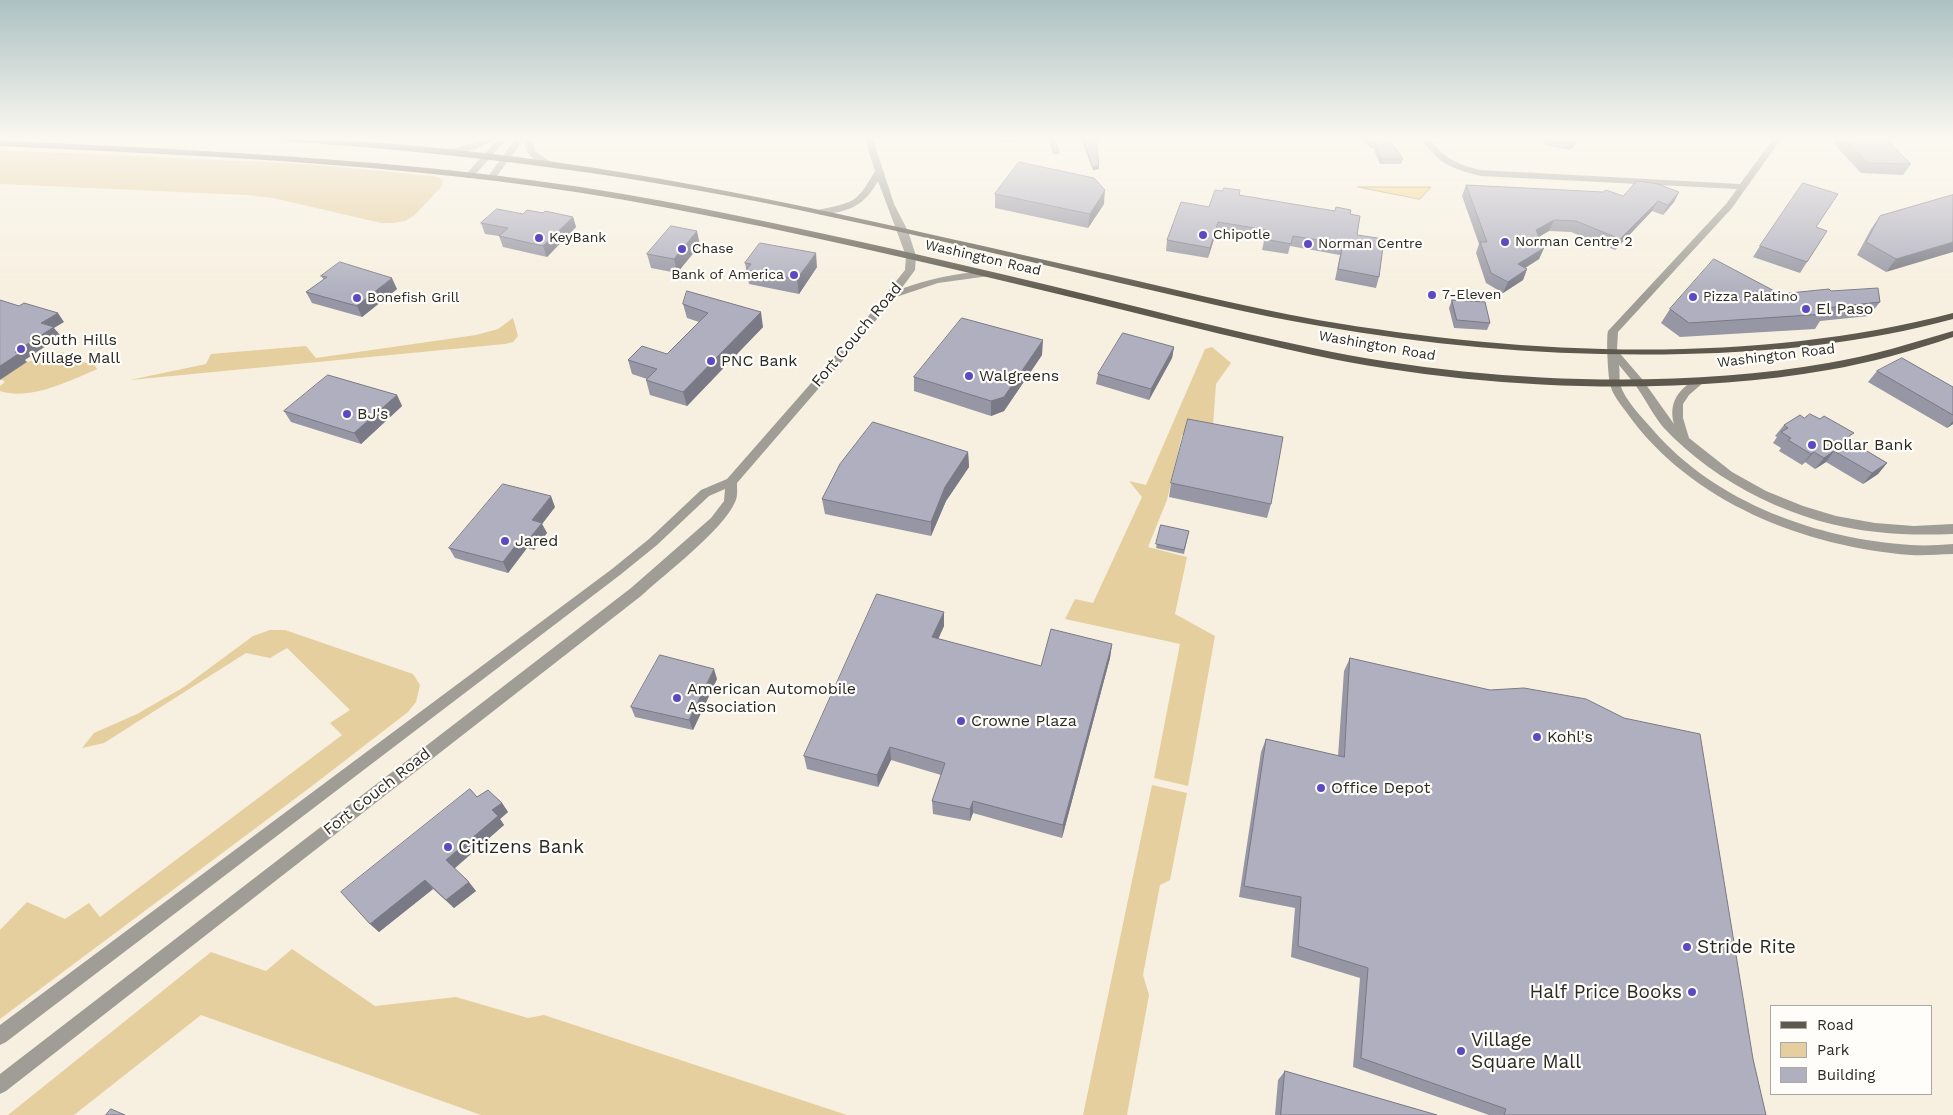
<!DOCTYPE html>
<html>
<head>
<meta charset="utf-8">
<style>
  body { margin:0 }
  #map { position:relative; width:1953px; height:1115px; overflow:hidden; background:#f7f0e0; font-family:"Work Sans",sans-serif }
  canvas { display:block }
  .legend { position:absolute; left:1770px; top:1005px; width:162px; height:90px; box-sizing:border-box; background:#fffdfa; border:1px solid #aaa8a4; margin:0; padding:6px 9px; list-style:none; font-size:15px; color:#2b2923 }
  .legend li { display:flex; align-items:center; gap:10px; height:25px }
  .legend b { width:25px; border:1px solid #aaa8a4 }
</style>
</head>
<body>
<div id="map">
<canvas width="1953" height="1115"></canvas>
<ul class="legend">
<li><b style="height:6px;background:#5e594e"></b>Road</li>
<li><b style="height:14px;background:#e5cf9f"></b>Park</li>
<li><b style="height:14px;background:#afafbf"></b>Building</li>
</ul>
</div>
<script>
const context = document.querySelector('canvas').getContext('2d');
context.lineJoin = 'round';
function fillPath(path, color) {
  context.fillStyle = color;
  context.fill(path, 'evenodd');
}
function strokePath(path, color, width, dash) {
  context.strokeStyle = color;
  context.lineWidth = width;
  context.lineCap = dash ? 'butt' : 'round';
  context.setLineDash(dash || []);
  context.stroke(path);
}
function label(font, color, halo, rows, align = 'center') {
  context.font = font + ' "Work Sans",sans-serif';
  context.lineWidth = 4.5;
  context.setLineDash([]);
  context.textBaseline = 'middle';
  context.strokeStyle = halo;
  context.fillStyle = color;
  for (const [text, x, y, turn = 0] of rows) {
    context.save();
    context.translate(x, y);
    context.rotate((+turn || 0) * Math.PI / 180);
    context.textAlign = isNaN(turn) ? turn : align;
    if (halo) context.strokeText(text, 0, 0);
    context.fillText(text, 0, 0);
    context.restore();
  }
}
const green = new Path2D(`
  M0,150L307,164L433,176L440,178L443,181L442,186L415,215L405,221L392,223H381L273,198L247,195L0,184Z
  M513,318L518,336L513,342L505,344L130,380L206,364L211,354L306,346L316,358L476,335L498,329Z
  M1212,347L1231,363L1216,384L1212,440L1182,435L1167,500L1148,547L1187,557L1175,614L1215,636L1188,786L1154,778L1180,644L1065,619L1075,599L1093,603L1142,497L1129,481L1146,485L1205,349Z
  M64,352L61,359L94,364L97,369C70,381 29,401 0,391V386L5,382L1,379L27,362Z
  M270,630H285L413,674L420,685L416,702L408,712L312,786L0,1019V930L27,902L65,919L89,903L100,917L342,735L330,723L350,710L287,648L270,658L246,653L104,743L82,748L94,733L137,714L184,687L253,636Z
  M1152,785L1187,793L1170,880L1160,885L1143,975L1149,995L1127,1115H1083Z
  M292,949L375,1006L456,997L528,1018L544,1015L847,1115H481L201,1015L74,1115H8L211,952L266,971Z`);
const water = new Path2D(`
  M1358,187H1431L1420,199Z`);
const minor = new Path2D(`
  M484,139H496L476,149L448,155L444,152Z
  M498,139H507L472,178H466V174Z
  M515,139H532L535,151L555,165L548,167C536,161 524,155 524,139L494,180H488L487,178Z
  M865,139H873L894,204L908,231L916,256L915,270L901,289C928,279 957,273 986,271L989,272V276L938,283L893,298L863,337L737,483C737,489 738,497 735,502C723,530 665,574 641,596L6,1091L0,1094V1074L631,588L711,518L724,501L725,489L709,496L657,545L620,575L6,1042L0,1045V1025L612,569L649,539L701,490L727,479L855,333L905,270L906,256L878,181C863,207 850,211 821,215L816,212L818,210C854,202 856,204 875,171Z
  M1048,139H1056L1060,152L1059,154H1053Z
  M1421,139H1430C1444,158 1458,165 1481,170L1740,184L1773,139H1781L1732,208L1618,332L1617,350L1642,379L1674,424C1668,402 1679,390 1696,378H1704L1705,380L1704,382L1689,395L1683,404V418L1689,438L1732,472L1766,491L1803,506L1836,516L1875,523L1914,526L1953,524V534C1927,535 1903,535 1877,532C1798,524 1717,485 1663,427C1654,416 1648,404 1640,392C1634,382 1626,374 1619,365C1620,371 1619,378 1620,384C1625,401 1642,417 1653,430C1716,503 1818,539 1911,545C1925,546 1939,545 1953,544V554C1939,554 1925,556 1911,555C1805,547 1690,502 1627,413C1621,405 1612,394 1610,384C1608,376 1606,338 1608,331L1726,204L1737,189L1481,176C1452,169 1439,164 1421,139Z`);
const major = new Path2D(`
  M279,139C359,139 438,147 517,157C709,181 896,227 1085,269C1163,286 1240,306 1318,320C1524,355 1750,366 1953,313V319C1865,343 1775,352 1684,354C1562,357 1440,347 1320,326C1253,315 1187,298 1120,283C1021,259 921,236 822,215C644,176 465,153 283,141Z
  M0,140C222,152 444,160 663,201C794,226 923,255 1052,286C1139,307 1226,330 1313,348C1473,382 1667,391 1828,363C1871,356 1912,343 1953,331V337C1912,351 1870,363 1828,370C1667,398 1473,389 1313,355C1229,337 1145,315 1062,295C929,263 797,232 663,207C444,165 222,157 0,146Z`);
const wall = new Path2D(`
  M997,139H1014L1013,142H997Z
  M1081,139H1096L1099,169L1093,170Z
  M1364,139H1389L1403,159L1401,164H1380L1373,148H1370Z
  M1544,139H1577L1573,148H1571L1570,150L1545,145L1546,143L1543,142Z
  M1835,139H1886L1911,164L1903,175L1861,173L1833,143Z
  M1466,185L1623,196L1679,192L1674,202L1663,215L1652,211L1615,250L1571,232L1549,231L1539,236L1544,248L1539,259L1525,268L1527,269L1523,280L1503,293L1486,283L1476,253L1479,244L1462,196Z
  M995,194L1104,204L1088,228L995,208Z
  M1239,195L1350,214L1357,235L1379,277L1376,288L1335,280L1340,255L1290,246L1288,254L1262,250L1264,241L1216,233L1208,258L1166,251L1167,240Z
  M1953,195L1886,272L1857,255L1871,229L1880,216Z
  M543,213L573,217L576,227L547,257L503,247L499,236L485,234L481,223L523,214Z
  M1816,227L1807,262L1800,273L1753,257L1760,246Z
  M700,245L677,273L651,268L647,254Z
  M745,263L817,267L799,294L749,284Z
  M321,276L397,289L362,317L312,303L306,292L324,280Z
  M1831,291L1880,302L1869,316L1820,321L1815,329L1680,337L1661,323L1670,309L1780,294Z
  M1452,300L1490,323L1487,330L1454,328L1449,308Z
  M683,304L763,327L687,406L650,395L646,380L647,379L632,374L628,360L667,354L699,322L687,318Z
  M1174,347L1172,358L1149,400L1096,384L1098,374Z
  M1042,355L1004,411L991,416L914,391V377Z
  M1877,371L1953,387V424L1947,428L1868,382Z
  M397,395L402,406L361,444L291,422L284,411Z
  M1804,418L1850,437L1853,439L1851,442L1887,463L1878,474L1863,484L1826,462L1815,469L1805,462L1802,465L1779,451L1781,448L1773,443L1777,437L1775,436L1784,425Z
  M968,452L969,467L946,501L931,536L825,514L822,499Z
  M1171,483L1271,504L1267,518L1169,497Z
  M555,507L542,524L547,533L534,550L527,548L508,573L455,558L449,548Z
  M1161,525L1189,531L1184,554L1156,548Z
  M944,612V626L938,639L1041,666L1112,644L1110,658L1062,838L973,813L970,821L933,814L932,801L941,775L891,760L878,787L807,769L804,756Z
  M1350,658L1753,1059L1766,1115H1489L1353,1067L1360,978L1291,957L1295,908L1239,897L1261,752L1266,739L1338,756L1344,671Z
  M717,679L693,730L635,717L631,707Z
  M477,797L502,803L508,812L500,819L504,825L454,868L476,891L454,908L433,889L379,932L370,924Z
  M1285,1071L1437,1115H1275L1278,1080Z`);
const shadedWall = new Path2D(`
  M1099,165V169L1093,170V167Z
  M1105,190L1104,204L1088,228L1090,214Z
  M1679,192L1674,202L1663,215L1668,205Z
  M1658,201L1652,211L1615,250L1620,239Z
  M573,217L576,227L547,257L543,246Z
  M1554,220L1549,231L1532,241L1536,230Z
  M1218,222L1216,233L1208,258L1210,248Z
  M697,231L700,245L677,273L674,259Z
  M1953,242V252L1886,272L1896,259Z
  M1544,248L1539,259L1514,275L1518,264Z
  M816,253L817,267L799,294L797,279Z
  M1527,269L1523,280L1503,293L1508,282Z
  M392,278L397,289L362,317L357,306Z
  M761,312L763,327L687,406L683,392Z
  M58,313L64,322L54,328L61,336L25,360L27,362L0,380V366L15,352L41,323Z
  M1043,340L1042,355L1004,411L991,416V401Z
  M1174,347L1172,358L1149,400L1151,389Z
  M397,395L402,406L361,444L354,433Z
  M1953,421V424L1947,428Z
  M1834,451L1826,462L1815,469L1824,458Z
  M968,452L969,467L946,501L931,536V522L945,487Z
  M1814,452L1805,462L1802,465L1811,454Z
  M1887,463L1878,474L1863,484L1872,473Z
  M551,496L555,507L542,524L547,533L534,550L529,539L532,520Z
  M522,537L527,548L508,573L503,562Z
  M944,612V626L933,651L932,637Z
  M1112,644L1110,658L1062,838L1063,825Z
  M714,669L717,679L693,730L689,720Z
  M890,747L891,760L878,787L877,775Z
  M973,801V813L970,821V809Z
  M502,803L508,812L500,819L504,825L454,869L446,860L492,810Z
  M425,880L433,889L379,932L370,924Z
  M469,882L476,891L454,908L446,900Z`);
const building = new Path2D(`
  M1083,139H1096L1099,165L1093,167Z
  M1369,139H1389L1403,159H1381L1375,143H1371Z
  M1846,139H1886L1911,164L1868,163Z
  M1019,162L1094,178L1105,190L1090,214L995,194Z
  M1637,181L1658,184L1679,192L1668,205L1658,201L1620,239L1576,221L1554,220L1536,230L1544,248L1518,264L1527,269L1508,282L1491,273L1480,242H1487L1466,185L1603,192L1606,190L1623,196Z
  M1803,183L1838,194L1816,227L1827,231L1807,262L1760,246Z
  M1224,188L1240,190L1239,195L1335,211L1336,207L1351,210L1350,214L1360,216L1357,235L1384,239L1379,277L1338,269L1343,244L1293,236L1291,244L1264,239L1267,230L1218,222L1210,248L1167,240L1181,202L1209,207L1215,190L1222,191Z
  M1953,195V242L1896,259L1866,242L1880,216Z
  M497,209L523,214L527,210L543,213L545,211L573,217L543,246L499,236L508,228L481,223Z
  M671,226L697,231L674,259L647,254Z
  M760,243L816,253L797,279L746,270L751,264L745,263Z
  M1714,259L1780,294L1829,289L1831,291L1878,288L1880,302L1816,309L1825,314L1689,323L1670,309Z
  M340,262L392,278L357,306L306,292L327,277L321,276Z
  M687,291L761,312L683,392L646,380L657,369L628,360L642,346L667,354L708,313L683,304Z
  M0,300L19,306L24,303L58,313L41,323L54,327L15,352L20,353L0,366Z
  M1452,300L1485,302L1490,323L1457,320Z
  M962,318L1043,340L1004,397L991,401L914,377Z
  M1123,333L1174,347L1151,389L1098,374Z
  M1902,358L1953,387V415L1877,371Z
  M328,375L397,395L354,433L284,411Z
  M1810,414L1820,419L1824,416L1854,433L1849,436L1853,439L1850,441L1887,463L1872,473L1834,451L1824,458L1814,452L1811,454L1788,440L1791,438L1781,432L1788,428L1784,425L1800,415L1804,418Z
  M1188,419L1283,437L1271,504L1171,483Z
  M873,422L968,452L945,487L931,522L822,499L840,464Z
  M503,484L551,496L532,520L542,523L529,539L522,537L503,562L449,548Z
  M1161,525L1189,531L1184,550L1156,544Z
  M877,594L944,612L932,637L1041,666L1051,629L1112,644L1063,825L973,801L970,809L932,801L945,763L890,747L877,775L804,756Z
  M660,655L714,669L689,720L631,707Z
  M1350,658L1490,690L1524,688L1586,699L1624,718L1700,734L1753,1059L1766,1115H1504L1506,1109L1361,1058L1368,968L1298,946L1301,897L1244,886L1266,739L1344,757Z
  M470,789L477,797L488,790L502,803L492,810L498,816L446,860L469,882L446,900L425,880L370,924L341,892Z
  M1285,1071L1437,1115H1281Z
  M111,1109L125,1115H106Z`);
const markers = [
  [1203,235,5,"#5d4ac2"],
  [539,238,5,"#5d4ac2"],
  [1505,242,5,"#5d4ac2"],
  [1308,244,5,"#5d4ac2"],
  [682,249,5,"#5d4ac2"],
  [794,275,5,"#5d4ac2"],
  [1432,295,5,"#5d4ac2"],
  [1693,297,5,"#5d4ac2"],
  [357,298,5,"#5d4ac2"],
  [1806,309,5,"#5d4ac2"],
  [21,349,5,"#5d4ac2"],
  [711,361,5,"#5d4ac2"],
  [969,376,5,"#5d4ac2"],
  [347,414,5,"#5d4ac2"],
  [1812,445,5,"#5d4ac2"],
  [505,541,5,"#5d4ac2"],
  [677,698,5,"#5d4ac2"],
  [961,721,5,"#5d4ac2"],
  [1537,737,5,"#5d4ac2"],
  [1321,788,5,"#5d4ac2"],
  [448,847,5,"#5d4ac2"],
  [1687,947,5,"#5d4ac2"],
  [1692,992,5,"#5d4ac2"],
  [1461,1051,5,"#5d4ac2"]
];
const farPoinames = [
  ["Chipotle",1213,235],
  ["KeyBank",549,238],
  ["Norman Centre 2",1515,242],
  ["Norman Centre",1318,244],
  ["Chase",692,249],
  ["Bank of America",784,275,"right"],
  ["7-Eleven",1442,295],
  ["Pizza Palatino",1703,297],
  ["Bonefish Grill",367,298]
];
const farStreetnames = [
  ["Washington Road",983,258,13],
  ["Washington Road",1377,346,10],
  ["Washington Road",1776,356,-7]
];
const poiNames = [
  ["El Paso",1816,309],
  ["South Hills",31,340],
  ["Village Mall",31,358],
  ["PNC Bank",721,361],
  ["Walgreens",979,376],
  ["BJ's",357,414],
  ["Dollar Bank",1822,445],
  ["Jared",515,541],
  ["American Automobile",687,689],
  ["Association",687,707],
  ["Crowne Plaza",971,721],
  ["Kohl's",1547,737],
  ["Office Depot",1331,788]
];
const streetNames = [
  ["Fort Couch Road",857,335,-50],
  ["Fort Couch Road",377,792,-38]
];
const nearPoinames = [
  ["Citizens Bank",458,847],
  ["Stride Rite",1697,947],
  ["Half Price Books",1682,992,"right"],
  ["Village",1471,1040],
  ["Square Mall",1471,1062]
];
fillPath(green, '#e5cf9f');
fillPath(water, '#f5d58a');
strokePath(water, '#b8a16b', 1);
fillPath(minor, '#a09d96');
fillPath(major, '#5e594e');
fillPath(wall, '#9696a4');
fillPath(shadedWall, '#7a7a86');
fillPath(building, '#afafbf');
strokePath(building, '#7a7a86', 1);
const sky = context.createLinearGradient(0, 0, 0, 295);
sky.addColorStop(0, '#adc1c2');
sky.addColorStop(0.47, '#fbf8f1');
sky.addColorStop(1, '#fbf8f100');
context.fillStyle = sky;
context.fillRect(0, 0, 1953, 295);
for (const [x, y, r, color] of markers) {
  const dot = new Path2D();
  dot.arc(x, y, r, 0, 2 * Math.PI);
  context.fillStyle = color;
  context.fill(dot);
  strokePath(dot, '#fffdfa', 2);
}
label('14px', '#2b2923', '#fffdfa', farPoinames, 'left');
label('14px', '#2b2923', '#fffdfa', farStreetnames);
label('16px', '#2b2923', '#fffdfa', poiNames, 'left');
label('16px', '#2b2923', '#fffdfa', streetNames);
label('19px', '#2b2923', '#fffdfa', nearPoinames, 'left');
</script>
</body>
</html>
